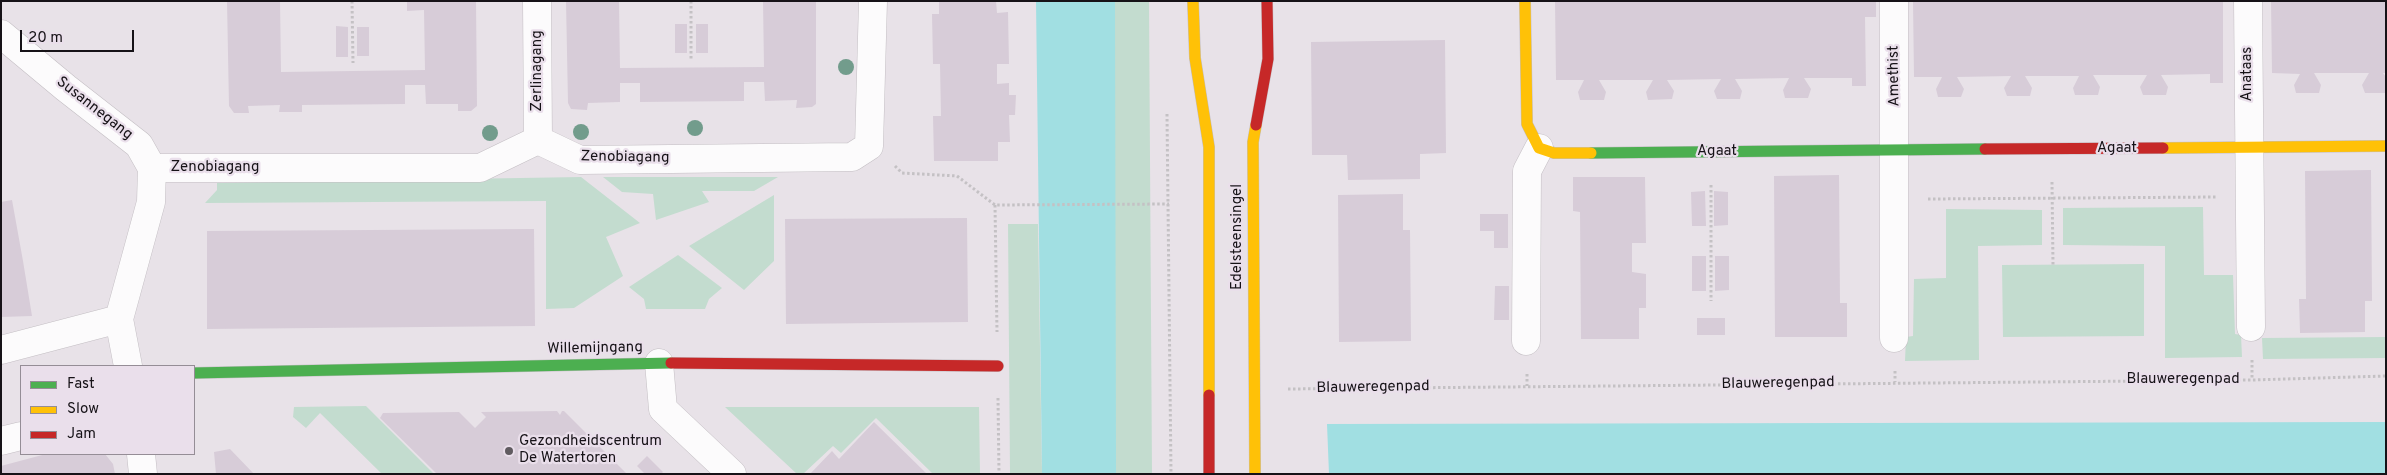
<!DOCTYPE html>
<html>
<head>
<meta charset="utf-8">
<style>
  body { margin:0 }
  #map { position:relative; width:2387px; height:475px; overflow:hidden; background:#e8e2e8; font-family:Overpass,sans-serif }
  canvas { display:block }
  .frame { position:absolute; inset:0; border:2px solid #161217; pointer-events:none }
  .legend { position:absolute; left:20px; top:365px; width:175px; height:90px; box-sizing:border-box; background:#eadfeb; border:1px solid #958d96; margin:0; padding:6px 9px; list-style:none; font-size:15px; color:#161217 }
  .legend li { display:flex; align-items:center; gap:10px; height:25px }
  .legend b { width:25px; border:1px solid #958d96 }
  .scale { position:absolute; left:20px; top:30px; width:114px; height:22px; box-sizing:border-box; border:2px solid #161217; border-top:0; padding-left:6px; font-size:15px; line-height:18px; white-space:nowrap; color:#161217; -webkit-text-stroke:4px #eadfeb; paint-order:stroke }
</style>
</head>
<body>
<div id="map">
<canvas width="2387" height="475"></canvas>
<div class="frame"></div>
<ul class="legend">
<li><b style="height:6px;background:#4caf50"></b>Fast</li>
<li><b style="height:6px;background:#ffc107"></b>Slow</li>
<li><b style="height:6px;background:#c62828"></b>Jam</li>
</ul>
<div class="scale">20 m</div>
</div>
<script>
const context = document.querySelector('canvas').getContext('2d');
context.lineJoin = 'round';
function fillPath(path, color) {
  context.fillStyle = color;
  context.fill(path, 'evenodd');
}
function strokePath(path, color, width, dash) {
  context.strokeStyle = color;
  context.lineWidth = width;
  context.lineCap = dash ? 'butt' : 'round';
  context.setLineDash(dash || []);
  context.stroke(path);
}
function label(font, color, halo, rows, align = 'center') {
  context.font = font + ' Overpass,sans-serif';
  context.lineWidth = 4.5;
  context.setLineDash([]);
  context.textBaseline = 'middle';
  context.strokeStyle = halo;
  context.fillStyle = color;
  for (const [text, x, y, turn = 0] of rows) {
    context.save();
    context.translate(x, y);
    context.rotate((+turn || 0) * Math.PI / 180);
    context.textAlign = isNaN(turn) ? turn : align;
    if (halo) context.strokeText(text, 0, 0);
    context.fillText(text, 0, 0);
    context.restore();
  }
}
const green = new Path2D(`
  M1115,1H1149L1152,474H1115Z
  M581,177L640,223L606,237L623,276L574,308L546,309V201L205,203L217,190V183Z
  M603,177H778L754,191H702L709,202L656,220L653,194L622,192Z
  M774,195V261L744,290L689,246Z
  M2203,207L2204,275H2233L2235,334L2241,335L2242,357L2165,358V246L2063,245V208Z
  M1946,209L2042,210V245L1978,246L1979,360L1905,361L1906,337L1913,336L1914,279L1946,278Z
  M1008,224H1038L1042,474H1010Z
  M678,255L722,288L709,299L705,309H646L644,299L629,287Z
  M2144,264V336L2003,337L2002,265Z
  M2386,337V358L2263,359L2262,338Z
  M366,406L434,474H382L320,413L306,428L293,417L294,407Z
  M725,407H979L980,474H933L876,418L841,453L833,446L803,474H797Z`);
const water = new Path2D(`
  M1036,1H1115L1116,474H1042Z
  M2386,422V474H1329L1327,424Z`);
const building = new Path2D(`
  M227,1H280L281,72L425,70L424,10L407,11V1H476L477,106L471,111H458V104H426L425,85H405V104L302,105V112H279L280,105L248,106L249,113H234L229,106Z
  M566,1H619L620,68L764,67L763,1H816V104L812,107L796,108L797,100L765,101L764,82H744V101L640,102V83H620V102L588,103L587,110L571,109L568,103Z
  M939,1H996L997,13L1008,12L1009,64H997V84L1009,83V95H1016L1015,115H1009L1010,142H998V161H934L933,116H941L940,64H933L932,14H939Z
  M1555,1H1876V17H1865L1866,86H1852V78H1804L1811,89L1808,98H1785L1783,90L1789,78L1735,79L1742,91L1740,99H1717L1714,91L1721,79L1667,80L1674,91L1672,99L1648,100L1646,92L1653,80H1599L1606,92L1604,100H1580L1578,92L1584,80H1556Z
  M1913,1H2223V83H2210V74L2161,75L2168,87L2166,95H2143L2140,87L2147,75H2093L2100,87L2098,95H2075L2073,88L2079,76H2025L2032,88L2030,96H2007L2004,88L2011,76L1957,77L1964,89L1961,97H1938L1936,89L1942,77H1914Z
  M2271,1H2386V73H2383L2386,77V93H2365L2362,85L2369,73H2314L2321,85L2319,93H2296L2294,85L2300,74L2272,73Z
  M675,24H687V53H675Z
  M696,24H708V53H696Z
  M336,26L348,27V57H336Z
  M357,27H369V56H357Z
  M1445,40L1446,153L1420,154V179L1348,180L1347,155H1312L1311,42Z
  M2371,170L2372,301H2365V332L2300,333L2299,299H2306L2305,171Z
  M1839,175L1840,303H1847V337H1775L1774,176Z
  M1573,177H1645L1646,243H1632V272L1646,274V308H1639V339H1581L1580,212L1573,211Z
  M1705,191L1706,226H1692L1691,192Z
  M1714,191L1728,192V225L1714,226Z
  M1403,194V230H1410L1411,341L1339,342L1338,195Z
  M12,200L23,261L32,316L1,317V202Z
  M1480,214H1508V248H1494V231H1480Z
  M967,218L968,322L786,324L785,219Z
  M534,229L535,326L207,329V231Z
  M1692,256H1706V291H1692Z
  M1715,256H1729V290L1715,291Z
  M1495,286H1509V320H1494Z
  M1697,318H1725V335H1697Z
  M557,411L560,415L562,411H564L627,474H437L380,418L383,413L459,412L475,428L486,417L481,412Z
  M874,422L927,474H810L832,451L839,459Z
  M230,449L254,474H216L214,452Z
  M46,454H105L113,464L115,474H1V466Z
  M647,456L663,472L661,474H645L637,466Z`);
const path = new Path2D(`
  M352,1L353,63
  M691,1V61
  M1167,114L1171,474
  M895,166L902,173L957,176L995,205L1169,204
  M2052,182L2053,265
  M1711,185V301
  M1928,199L2217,197
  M995,205L997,332
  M2252,360V380
  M1895,371V382
  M1527,374V386
  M1288,389L2252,380L2386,376
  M998,398L999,474`);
const street = new Path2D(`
  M537,1L538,140
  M1894,1V338
  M2248,1L2251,327
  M1,34L66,88L139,145L152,168L151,202L119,319L128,366
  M538,140L580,160L852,157L869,146L873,1
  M152,168H480L538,140
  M1526,341L1527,171L1539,148
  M1,350L119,319
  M659,363L663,409L732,474
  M1,441L21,436
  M141,454L143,474`);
const fast = new Path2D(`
  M1591,153L1985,149
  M194,373L671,363`);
const slow = new Path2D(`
  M1193,1L1195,58L1209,147V395
  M1525,1L1527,124L1539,148L1554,153H1591
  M2163,148L2386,146
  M1255,474L1253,142L1256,125`);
const jam = new Path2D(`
  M1256,125L1268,59L1267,1
  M1985,149L2163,148
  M671,363L998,366
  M1209,395V474`);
const trees = [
  [846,67],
  [695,128],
  [581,132],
  [490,133]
];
const markers = [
  [509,451,5,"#605b60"]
];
const streetNames = [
  ["Zerlinagang",538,71,-90],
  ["Anataas",2248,74,-90],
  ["Amethist",1895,76,-91],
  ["Susannegang",94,109,38],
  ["Agaat",2117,149],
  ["Agaat",1717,152],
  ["Zenobiagang",625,158,1],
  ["Zenobiagang",215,168],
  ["Edelsteensingel",1238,237,-90],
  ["Willemijngang",595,349,-1],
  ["Blauweregenpad",2183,380],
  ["Blauweregenpad",1778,384,-1],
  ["Blauweregenpad",1373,388,-1]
];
const poiNames = [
  ["Gezondheidscentrum",519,442],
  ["De Watertoren",519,459]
];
fillPath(green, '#c3dccf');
fillPath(water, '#a1dfe2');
fillPath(building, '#d7ccd8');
strokePath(street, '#c3bec3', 29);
strokePath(fast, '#c3bec3', 12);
strokePath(slow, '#c3bec3', 12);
strokePath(jam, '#c3bec3', 12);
strokePath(path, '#c4c1c4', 3, [2.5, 2.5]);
strokePath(street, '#fcfbfc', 28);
strokePath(fast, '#4caf50', 11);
strokePath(slow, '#ffc107', 11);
strokePath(jam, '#c62828', 11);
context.fillStyle = '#729c8c';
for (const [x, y] of trees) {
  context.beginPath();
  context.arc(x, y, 8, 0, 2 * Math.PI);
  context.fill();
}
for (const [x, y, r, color] of markers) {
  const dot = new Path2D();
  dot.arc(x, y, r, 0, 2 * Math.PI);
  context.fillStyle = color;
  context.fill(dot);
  strokePath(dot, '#eadfeb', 2);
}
label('15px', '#161217', '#eadfeb', streetNames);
label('15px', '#161217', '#eadfeb', poiNames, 'left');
</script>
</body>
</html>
